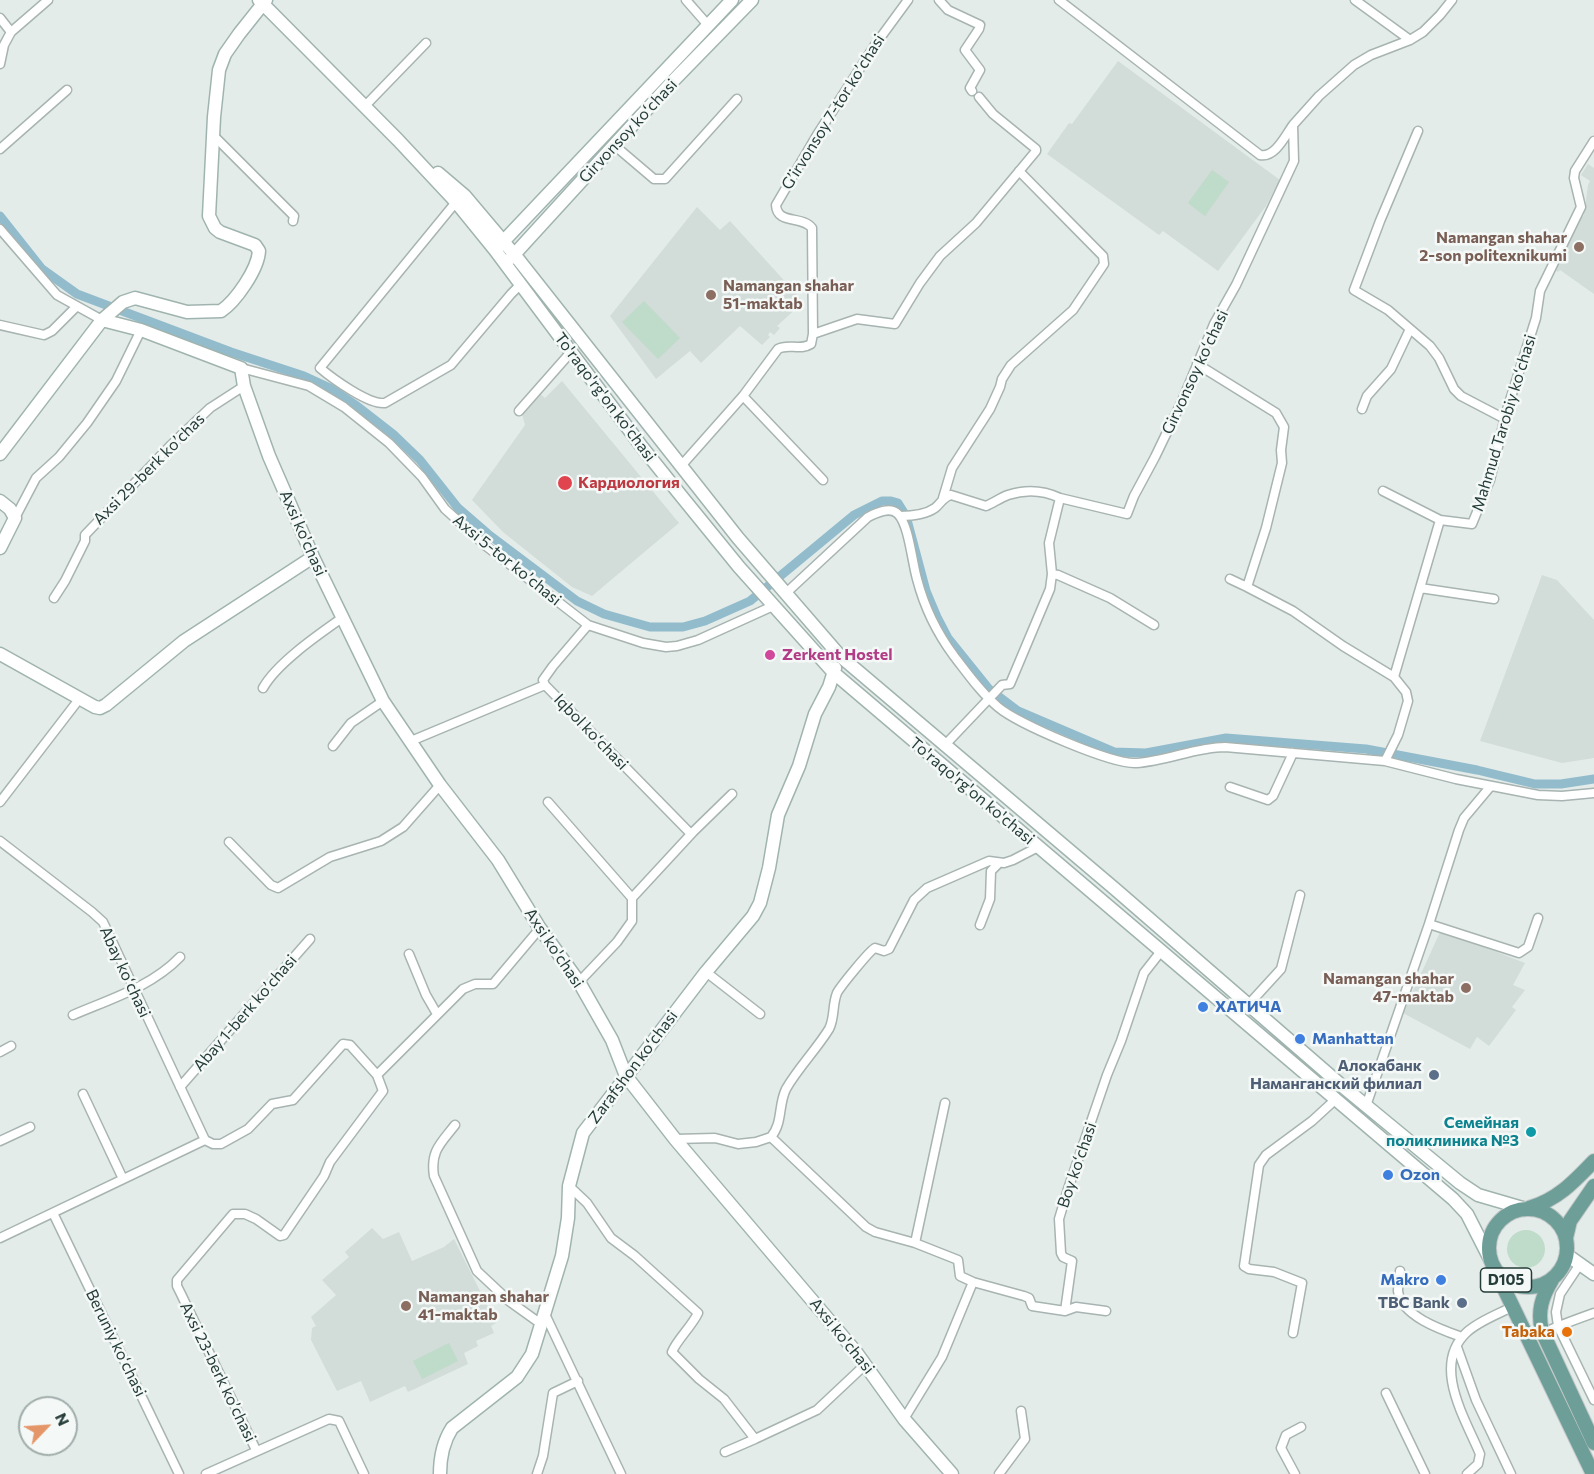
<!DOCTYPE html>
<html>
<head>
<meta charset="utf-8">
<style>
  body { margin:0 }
  #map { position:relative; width:1594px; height:1474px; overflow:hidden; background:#e4ecea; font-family:Commissioner,sans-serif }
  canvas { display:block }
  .north { position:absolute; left:18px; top:1396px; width:60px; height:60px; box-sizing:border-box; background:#f4f9f7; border:2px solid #a1adab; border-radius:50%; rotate:65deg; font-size:16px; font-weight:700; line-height:24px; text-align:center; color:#253c39 }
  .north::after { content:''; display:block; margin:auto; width:21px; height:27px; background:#e59669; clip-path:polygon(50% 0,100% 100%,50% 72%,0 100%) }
</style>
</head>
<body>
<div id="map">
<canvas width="1594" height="1474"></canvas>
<div class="north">N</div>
</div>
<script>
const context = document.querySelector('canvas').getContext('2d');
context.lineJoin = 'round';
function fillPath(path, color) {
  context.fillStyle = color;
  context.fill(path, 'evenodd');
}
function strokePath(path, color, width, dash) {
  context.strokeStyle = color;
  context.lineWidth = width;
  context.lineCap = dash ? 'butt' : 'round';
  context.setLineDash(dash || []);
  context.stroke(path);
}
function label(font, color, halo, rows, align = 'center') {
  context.font = font + ' Commissioner,sans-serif';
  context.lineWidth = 5;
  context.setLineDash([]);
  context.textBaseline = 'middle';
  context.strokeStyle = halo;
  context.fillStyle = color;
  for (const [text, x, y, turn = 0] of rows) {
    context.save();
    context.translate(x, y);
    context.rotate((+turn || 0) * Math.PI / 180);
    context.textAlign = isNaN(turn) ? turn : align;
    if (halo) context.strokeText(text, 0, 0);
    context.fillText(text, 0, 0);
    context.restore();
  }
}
const built = new Path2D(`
  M1118,61L1280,180L1266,206L1218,271L1163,231L1159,235L1047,154L1069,123L1072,124Z
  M1588,164L1594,168V294L1560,270L1558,272L1554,269L1575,225L1584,215L1588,185L1590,181L1581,175Z
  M697,207L720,230L730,221L801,299L795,304L798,307L777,326L780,328L774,335L770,332L768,335L770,337L762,345L740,326L701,363L690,351L656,379L610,316Z
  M562,381L679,523L592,596L572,587L503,532L472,500L525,425L522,414L538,392L545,398Z
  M1542,575L1557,580L1594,620V758L1562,763L1480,741Z
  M1441,930L1525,963L1513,985L1525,990L1512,1007L1516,1010L1489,1046L1477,1037L1470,1049L1403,1013Z
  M372,1228L383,1239L399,1232L412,1261L444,1247L454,1239L496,1323L491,1326L494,1333L476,1341L478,1346L464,1353L468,1364L408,1392L405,1386L370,1402L361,1381L337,1391L311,1340L312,1328L316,1326L311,1317L336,1295L322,1280L349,1257L345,1252Z`);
const green = new Path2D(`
  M1212,170L1229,182L1205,216L1188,203Z
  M644,301L680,338L658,359L622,322Z
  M1507 1249a19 19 0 1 1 38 0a19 19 0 1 1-38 0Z
  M449,1343L458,1361L422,1379L413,1361Z`);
const canal = new Path2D(`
  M0,216L42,269L77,294L231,352L304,376L330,388L357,406L393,434L420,460L458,508L488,534L577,601L604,614L650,627H683L705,621L750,601L854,515L882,501H891L898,503L906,516L926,591L937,617L948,638L989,689L1018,711L1114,752L1146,753L1226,738L1366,749L1477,770L1535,784H1561L1594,779`);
const street = new Path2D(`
  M686,0L707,24
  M939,0L948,10L980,25L979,29L965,50L980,70L970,88L972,91
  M1059,0L1260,155C1275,158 1285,136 1293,125
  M1355,0L1410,40
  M0,18L11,32
  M0,64L4,45L11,32L48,0
  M364,107L426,43
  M1418,131L1380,221L1354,290L1388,310L1430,346L1439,358L1454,389L1461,396L1505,419
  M213,135L294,216L293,221
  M614,145L654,179H665L737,99
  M0,149L67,90
  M456,202L320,368C333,379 369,405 385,403L451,365L511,294L521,284
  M0,229L57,295L102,320
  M0,325L44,335L52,331L76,307
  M813,334L857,319L895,324L920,283L940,256L976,223L1036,151V149L993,114L979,97
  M1197,364L1276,413L1284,427L1281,450L1282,463L1266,528L1247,587L1293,611L1343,646L1394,677L1406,692L1408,701L1398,735L1385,761
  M241,368L309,386L344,407L389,443L422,477L445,509L486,546L588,625L643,643L666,647L677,646L698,640L773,606
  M743,396L823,480
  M1362,409L1367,396L1391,369L1410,329
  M519,411L571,352
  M681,466L743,396L778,349C788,343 800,351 811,344L813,334L812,228C802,215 777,225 776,205L817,135L875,45L908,0
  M1383,491L1440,520
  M943,498L952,468L990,409L1000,387L1002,379L1011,365L1073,310L1104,264L1103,256L1099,252L1019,171
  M900,516C912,516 925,515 935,508C941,503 943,497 951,495L986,506C993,503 1000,498 1008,495C1026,489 1043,490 1060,498
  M15,518L36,478L59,457L87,423L116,381L141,330
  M1052,574L1058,575L1110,598L1154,625
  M1230,579L1247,587
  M1420,588L1494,599
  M785,594L868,517C876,513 890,506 898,514C909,525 912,562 917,579C924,606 937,633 954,656C968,674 981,693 998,707C1018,724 1111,764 1136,763C1167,761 1196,747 1225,747L1385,761L1456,779L1538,795L1562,796L1594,793
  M54,598L65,581L85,541V535L170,446L210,408L244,386
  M588,625L553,666L543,680L545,685L691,834
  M1394,677L1440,520L1472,524L1490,480L1506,413L1536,318L1540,291L1581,207L1574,178L1575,171L1594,141
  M263,688C277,663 318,635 342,618
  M411,741L545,685
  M333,746L351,723L383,701
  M944,746L1002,685L1010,684L1050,589L1052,574L1049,543L1060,498L1127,514L1134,496L1155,457L1182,401L1214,324L1236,285L1294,161L1293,125L1319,96L1354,65L1371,55L1410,40L1423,32L1440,15L1452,0
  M1230,787L1268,800L1273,796L1293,753
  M0,802L80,698
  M548,802L632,898
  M0,841L92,912L103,922L205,1140
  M229,842L271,885L278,888L330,857L381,841L403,827L440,785
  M1429,924L1519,953L1528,947L1538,918
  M980,925L990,899L991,871L999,863
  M409,954L426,995L437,1014
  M706,972L760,1014
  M579,982L617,942L632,921V898L693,832L732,794
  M1249,1004L1281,969L1300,895
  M73,1015C110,999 151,987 180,957
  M0,1052L11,1046
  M180,1087L310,939
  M83,1094L123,1179
  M1366,1106L1429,924L1459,830L1464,818L1490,787
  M455,1125C441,1143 430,1151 434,1176L477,1271L509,1301L541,1324
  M771,1137L866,1227L875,1232L915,1243L958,1260L960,1276L973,1282
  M675,1139L715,1138L738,1144L756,1142L771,1137C783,1123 778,1105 786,1089C798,1068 816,1050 829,1029C835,1018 832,1005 837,993C840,987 870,950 875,948L884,951L889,949L914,900L927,888L989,861L1004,863L1013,860L1038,847
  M205,1140L213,1144H221L248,1129L272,1104L293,1100L343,1044L350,1045L377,1075
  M0,1141L30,1127
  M569,1186L587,1203L611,1238L635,1256L698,1313C692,1326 676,1341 672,1352L699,1379L724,1399L755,1439L817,1410L866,1364
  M53,1213L179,1474
  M0,1238L205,1140
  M915,1243L945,1103
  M1580,1264L1560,1294L1556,1312L1558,1326L1594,1400
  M1400,1271C1400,1277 1398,1285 1398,1291C1401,1316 1442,1330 1462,1337
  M1065,1311L1076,1307L1106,1311
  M544,1312L621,1474
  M1293,1333L1302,1283L1274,1272L1249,1269L1244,1266L1259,1165L1266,1155L1312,1121L1336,1099
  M1543,1333C1560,1325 1577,1319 1594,1313
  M1457,1347L1476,1400L1511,1474
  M1386,1393L1425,1474
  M904,1419L942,1357L973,1282L1024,1296L1029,1298L1032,1306L1065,1311L1072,1261L1063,1257L1061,1253L1059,1219L1068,1189L1107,1075L1121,1041L1144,973L1162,950
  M256,1450L181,1294L177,1286V1280L233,1214H245L256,1219L280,1236L284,1235L324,1176L330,1162L383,1091L377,1075L463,989L475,984H493L536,933L539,927
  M725,1452L755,1439
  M206,1474L329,1419L339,1421L364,1474
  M537,1474L543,1456L553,1393L578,1381
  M999,1474L1025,1439L1021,1411
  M1295,1474L1281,1448L1286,1435L1301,1427
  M1467,1474L1478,1464L1480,1454C1465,1418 1431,1365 1467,1332C1479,1321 1498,1314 1512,1307`);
const secondary = new Path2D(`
  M259,0L398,140L456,202L495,250L642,447L678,492L739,567L834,673L1453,1199L1467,1214L1492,1263
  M438,173L465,196L514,254L738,538L840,656L1115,889L1341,1085L1460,1183L1478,1195L1526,1209
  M498,247L732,0
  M511,258L671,83L752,0
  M102,320L141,330L241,368L244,386L269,456L313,557L383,701L440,785L498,860L539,927L579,982L612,1040L626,1076L675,1139L856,1352L904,1419L952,1474
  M0,454L102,320L123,302L135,298L187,312L221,311C236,301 258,269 259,251L255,245L220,232L215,228L209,216L214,117L219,70L225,54L239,34L266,0
  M0,501L10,509L15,518L0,548
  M0,654L95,707L100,708L106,705L184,641L313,557
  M1567,1255L1594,1274
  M440,1474C440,1458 443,1442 452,1428L517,1377L532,1354L562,1256L568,1218L569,1186L583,1133L706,972L753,916L760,903L769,868L778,815L799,766L815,714L829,687L835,668`);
const primary = new Path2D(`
  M1529,1208C1557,1200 1574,1182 1594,1161
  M1489 1248a39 39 0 1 1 78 0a39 39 0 1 1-78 0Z
  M1566,1238L1570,1221L1594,1186
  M1498,1276L1593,1474
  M1552,1280C1542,1297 1537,1311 1542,1331L1594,1443`);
const markers = [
  [1579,247,6,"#8d6e63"],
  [711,295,6,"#8d6e63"],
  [565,483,8,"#e0444e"],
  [770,655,6,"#d1479c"],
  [1466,988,6,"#8d6e63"],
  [1203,1007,6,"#3f7fe0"],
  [1300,1039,6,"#3f7fe0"],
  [1434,1075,6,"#5c6f8a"],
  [1531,1132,6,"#0f9aa8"],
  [1388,1175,6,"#3f7fe0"],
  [1441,1280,6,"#3f7fe0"],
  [1462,1303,6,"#5c6f8a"],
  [406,1306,6,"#8d6e63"],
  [1567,1332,6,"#e8710a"]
];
const shields = [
  [1506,1280,51]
];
const shieldNames = [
  ["D105",1506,1280]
];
const streetNames = [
  ["Gʼirvonsoy 7-tor koʼchasi",833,112,-58],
  ["Girvonsoy koʻchasi",628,131,-47],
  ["Girvonsoy koʻchasi",1195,372,-65],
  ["To'raqo'rg'on ko'chasi",605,397,53],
  ["Mahmud Tarobiy koʻchasi",1504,423,-73],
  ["Аxsi 29-berk koʼchas",149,469,-45],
  ["Axsi ko'chasi",303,533,66],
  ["Аxsi 5-tor koʼchasi",507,560,39],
  ["Iqbol koʻchasi",591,732,46],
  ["To'raqo'rg'on ko'chasi",972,791,40],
  ["Axsi ko'chasi",554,948,56],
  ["Abay koʻchasi",125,972,65],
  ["Аbay 1-berk koʼchasi",245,1013,-49],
  ["Zarafshon koʻchasi",633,1067,-53],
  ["Boy koʻchasi",1077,1165,-71],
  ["Axsi ko'chasi",842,1336,51],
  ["Beruniy koʻchasi",116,1343,64],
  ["Аxsi 23-berk koʼchasi",218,1372,64]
];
const educationNames = [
  ["Namangan shahar",1567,238],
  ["2-son politexnikumi",1567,256],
  ["Namangan shahar",723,286,"left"],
  ["51-maktab",723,304,"left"],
  ["Namangan shahar",1454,979],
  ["47-maktab",1454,997],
  ["Namangan shahar",418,1297,"left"],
  ["41-maktab",418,1315,"left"]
];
const healthNames = [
  ["Кардиология",578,483]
];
const hotelNames = [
  ["Zerkent Hostel",782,655]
];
const shopNames = [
  ["ХАТИЧА",1215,1007],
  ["Manhattan",1312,1039],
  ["Ozon",1400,1175],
  ["Makro",1429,1280,"right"]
];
const serviceNames = [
  ["Алокабанк",1422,1066],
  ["Наманганский филиал",1422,1084],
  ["TBC Bank",1450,1303]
];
const cultureNames = [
  ["Семейная",1519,1123],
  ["поликлиника №3",1519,1141]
];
const foodNames = [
  ["Tabaka",1555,1332]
];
fillPath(built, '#d2dcd9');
fillPath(green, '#bfdbca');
strokePath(canal, '#92bccc', 9);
strokePath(street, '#a7b4b1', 11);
strokePath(secondary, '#a0b4af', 15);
strokePath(primary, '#c2c8c8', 16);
strokePath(street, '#fff', 8);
strokePath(secondary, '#fff', 12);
strokePath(primary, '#6d9e97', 14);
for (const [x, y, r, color] of markers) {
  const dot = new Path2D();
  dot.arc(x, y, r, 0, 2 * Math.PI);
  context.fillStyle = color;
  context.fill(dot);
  strokePath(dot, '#f4f9f7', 2);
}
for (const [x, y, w] of shields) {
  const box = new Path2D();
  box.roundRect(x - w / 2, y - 12, w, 24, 4.5);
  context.fillStyle = '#f4f9f7';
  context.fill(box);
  strokePath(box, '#253c39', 1.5);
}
label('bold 15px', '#253c39', null, shieldNames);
label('16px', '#253c39', '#f4f9f7', streetNames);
label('bold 16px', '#785e54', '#f4f9f7', educationNames, 'right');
label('bold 16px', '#be3a42', '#f4f9f7', healthNames, 'left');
label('bold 16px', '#b23c85', '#f4f9f7', hotelNames, 'left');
label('bold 16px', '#366cbe', '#f4f9f7', shopNames, 'left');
label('bold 16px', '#4e5e75', '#f4f9f7', serviceNames, 'right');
label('bold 16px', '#0d838f', '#f4f9f7', cultureNames, 'right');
label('bold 16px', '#c56008', '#f4f9f7', foodNames, 'right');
</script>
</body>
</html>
